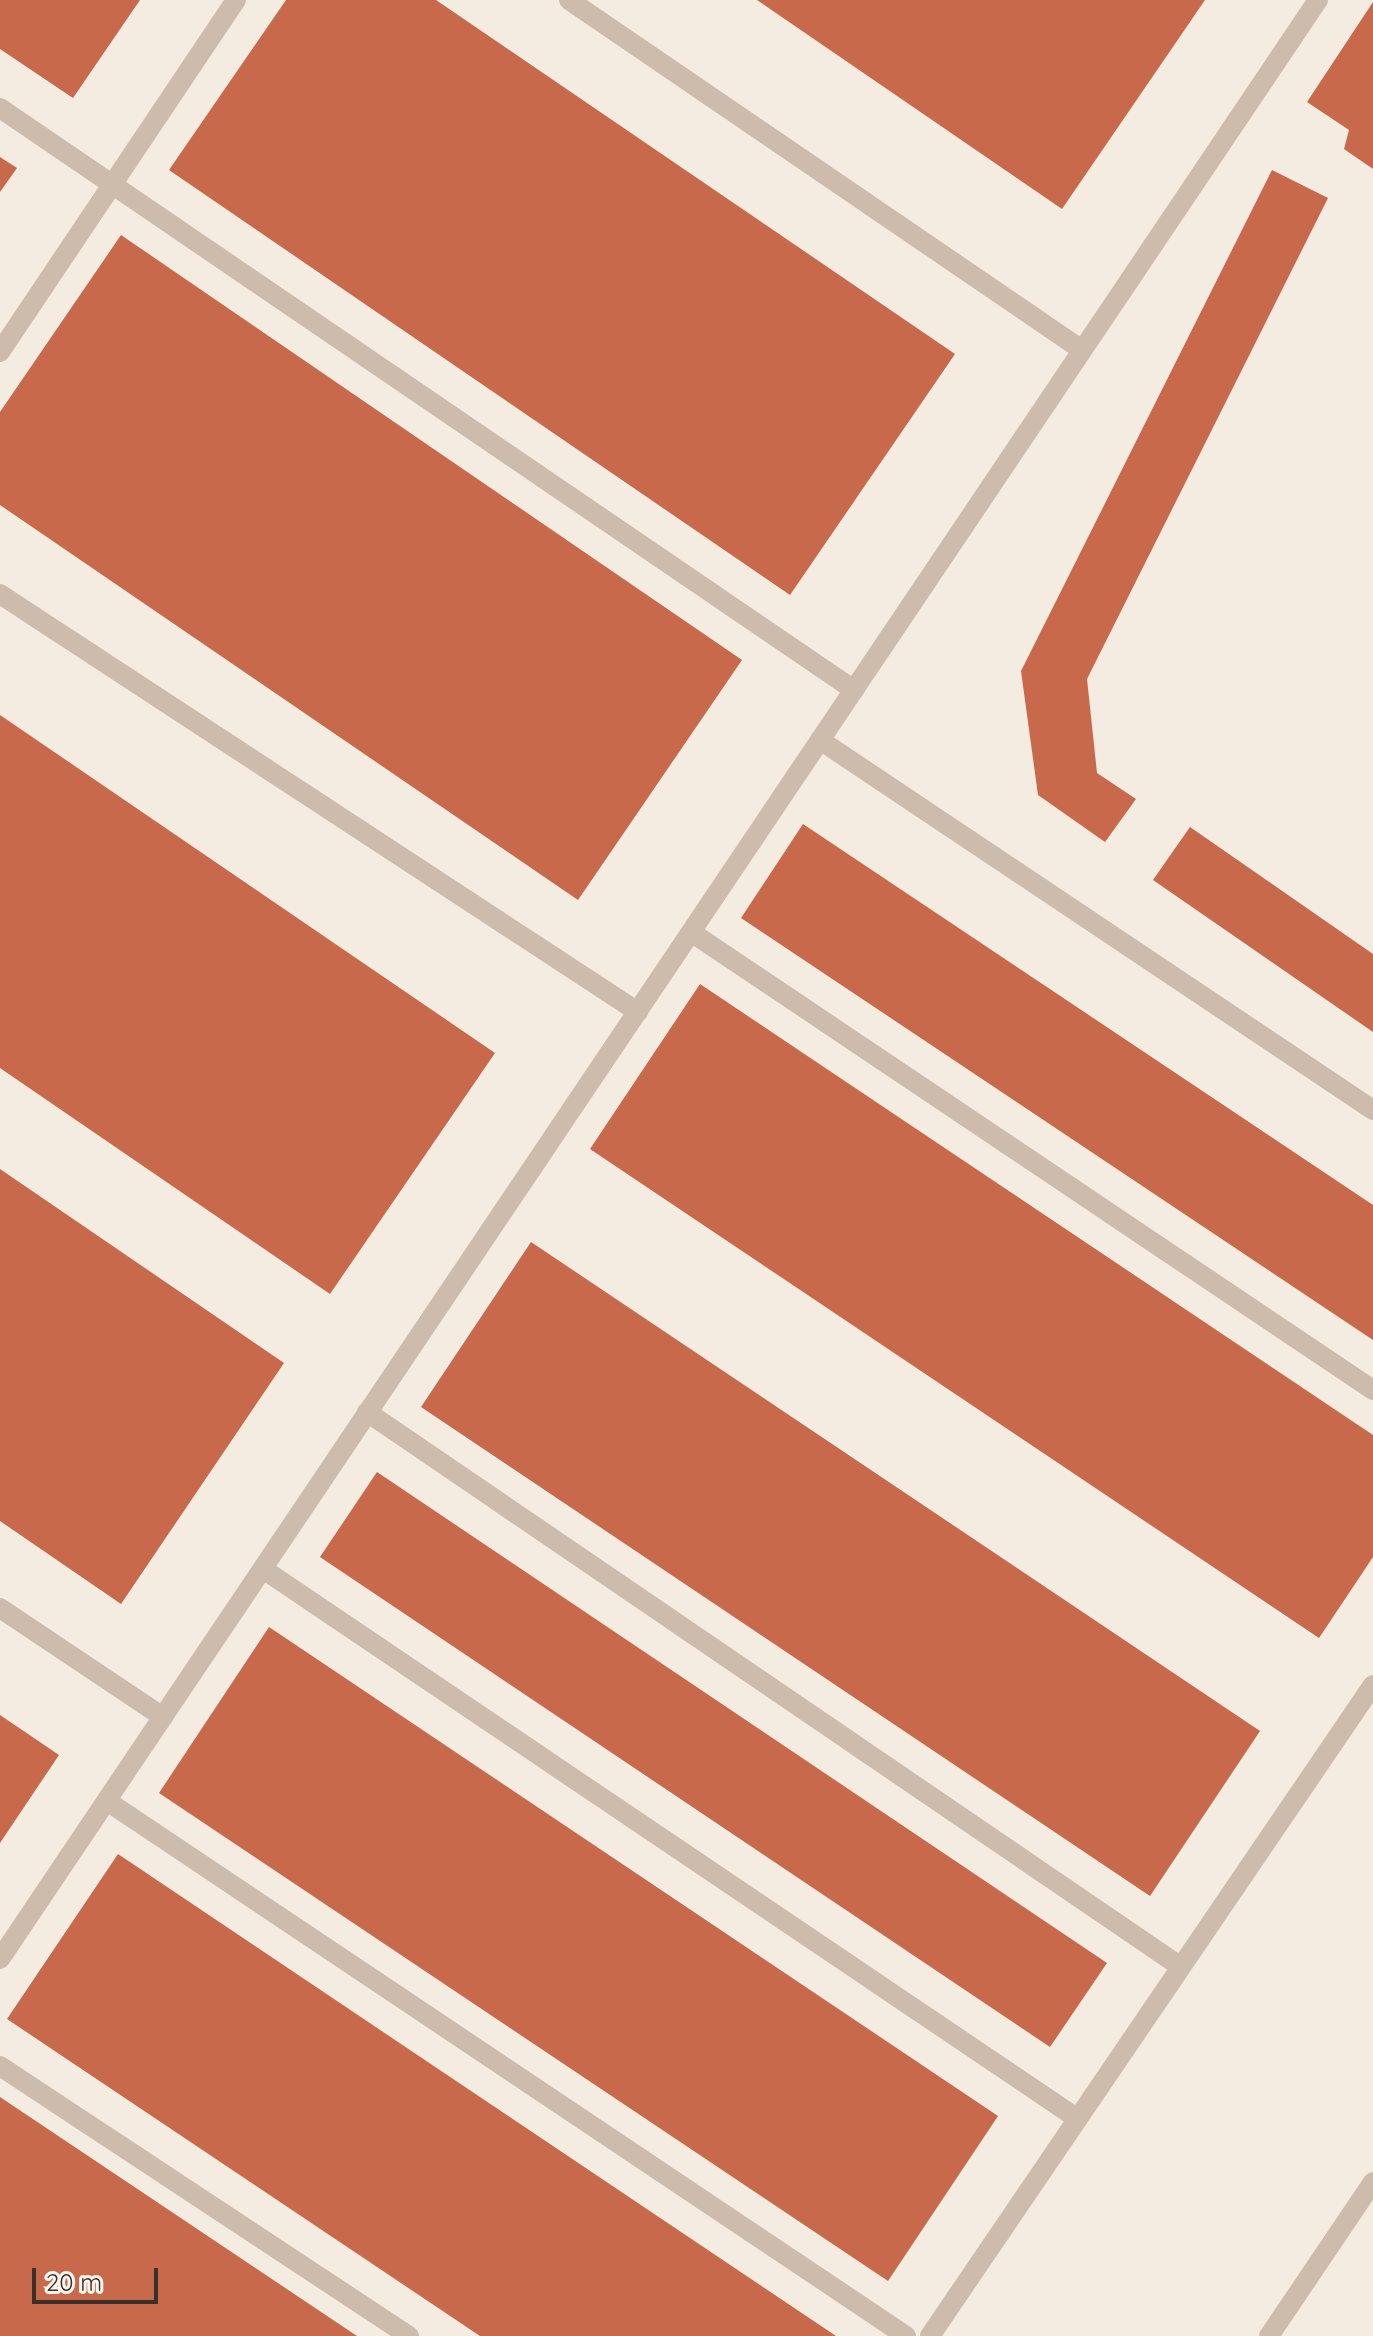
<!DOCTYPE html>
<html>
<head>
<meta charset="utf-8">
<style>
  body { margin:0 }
  #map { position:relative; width:1373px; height:2336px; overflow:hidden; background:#f4ebe1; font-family:Quicksand,sans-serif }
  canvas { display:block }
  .scale { position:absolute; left:32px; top:2268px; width:126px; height:36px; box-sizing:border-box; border:4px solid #3b302b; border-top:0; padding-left:10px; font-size:24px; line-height:28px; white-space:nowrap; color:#3b302b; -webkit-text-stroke:6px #fbf5ee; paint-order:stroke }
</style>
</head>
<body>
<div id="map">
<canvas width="1373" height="2336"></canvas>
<div class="scale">20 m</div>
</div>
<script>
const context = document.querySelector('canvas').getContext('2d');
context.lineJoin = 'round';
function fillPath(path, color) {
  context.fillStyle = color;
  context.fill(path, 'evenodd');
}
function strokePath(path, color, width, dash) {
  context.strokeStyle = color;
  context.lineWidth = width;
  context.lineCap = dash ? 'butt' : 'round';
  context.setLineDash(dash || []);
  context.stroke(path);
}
const building = new Path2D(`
  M0,0H140L73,98L0,49Z
  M286,0H436L955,354L790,595L169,170Z
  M757,0H1205L1062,209Z
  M1373,2V169L1344,149L1349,130L1307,102Z
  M0,157L17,168L0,192Z
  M1272,170L1328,198L1087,679L1097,773L1136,799L1105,842L1038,795L1021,671Z
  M121,235L742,660L578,900L0,505V412Z
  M0,715L495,1053L330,1294L0,1068Z
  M803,824L1373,1205V1340L741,918Z
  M1190,827L1373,954V1032L1153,880Z
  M700,984L1373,1435V1557L1319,1638L590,1149Z
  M0,1169L284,1363L121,1604L0,1521Z
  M531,1242L1260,1731L1150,1896L421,1407Z
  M377,1472L1107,1963L1050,2047L320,1557Z
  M269,1627L998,2116L888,2281L159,1793Z
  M0,1715L59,1755L0,1843Z
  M118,1854L836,2336H480L7,2019Z
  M0,2097L357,2336H0Z`);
const lane = new Path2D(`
  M569,0L1082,350
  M0,108L854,690
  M0,352L236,0
  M0,594L638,1012
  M820,740L1373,1110
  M691,932L1373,1390
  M367,1412L1181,1967
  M263,1569L1078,2119
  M0,1608L163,1717
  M107,1801L906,2336
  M0,2066L409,2336
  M930,2336L1373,1685
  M1269,2336L1373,2182`);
const street = new Path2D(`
  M0,1959L1318,0`);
fillPath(building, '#c8694b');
strokePath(lane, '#cdbbac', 20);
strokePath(street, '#cdbbac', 20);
</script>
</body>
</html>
